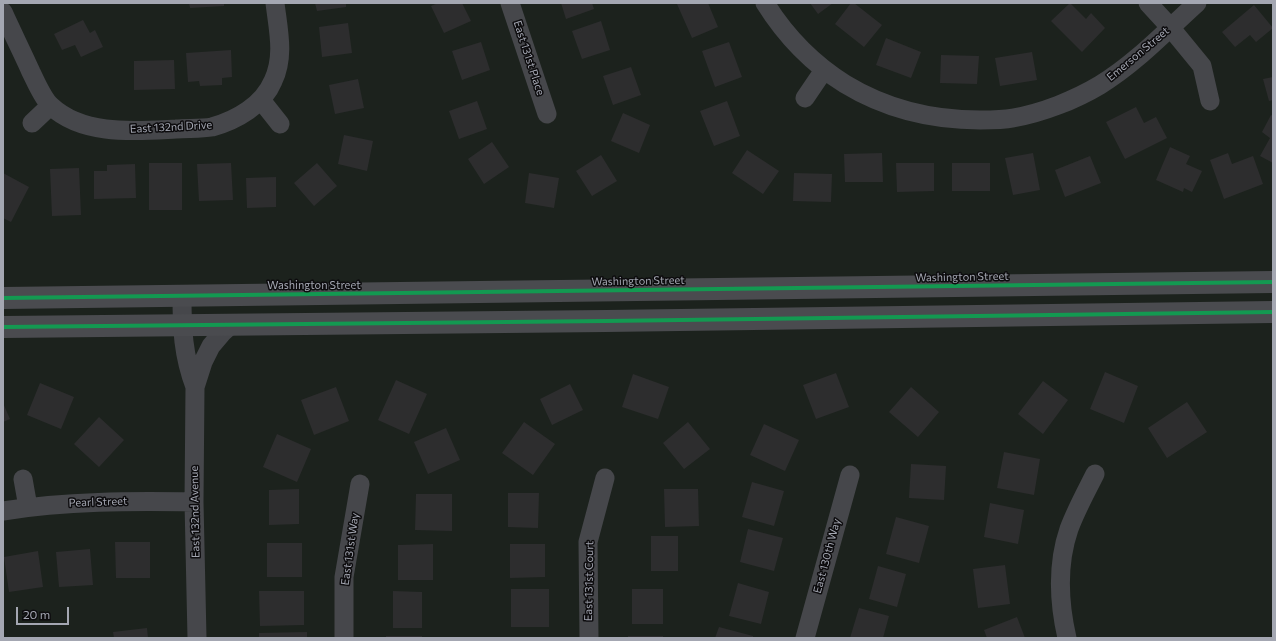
<!DOCTYPE html>
<html>
<head>
<meta charset="utf-8">
<style>
  body { margin:0 }
  #map { position:relative; width:1276px; height:641px; overflow:hidden; background:#121212; font-family:Commissioner,sans-serif }
  canvas { display:block }
  .frame { position:absolute; inset:0; border:4px solid #a4a7b2; pointer-events:none }
  .scale { position:absolute; left:16px; top:607px; width:53px; height:18px; box-sizing:border-box; border:2px solid #a4a7b2; border-top:0; padding-left:5px; font-size:12px; line-height:14px; white-space:nowrap; color:#a4a7b2; -webkit-text-stroke:3px #0d0c0e; paint-order:stroke }
</style>
</head>
<body>
<div id="map">
<canvas width="1276" height="641"></canvas>
<div class="frame"></div>
<div class="scale">20 m</div>
</div>
<script>
const context = document.querySelector('canvas').getContext('2d');
context.lineJoin = 'round';
function fillPath(path, color) {
  context.fillStyle = color;
  context.fill(path, 'evenodd');
}
function strokePath(path, color, width, dash) {
  context.strokeStyle = color;
  context.lineWidth = width;
  context.lineCap = dash ? 'butt' : 'round';
  context.setLineDash(dash || []);
  context.stroke(path);
}
function label(font, color, halo, rows, align = 'center') {
  context.font = font + ' Commissioner,sans-serif';
  context.lineWidth = 3;
  context.setLineDash([]);
  context.textBaseline = 'middle';
  context.strokeStyle = halo;
  context.fillStyle = color;
  for (const [text, x, y, turn = 0] of rows) {
    context.save();
    context.translate(x, y);
    context.rotate((+turn || 0) * Math.PI / 180);
    context.textAlign = isNaN(turn) ? turn : align;
    if (halo) context.strokeText(text, 0, 0);
    context.fillText(text, 0, 0);
    context.restore();
  }
}
const green = new Path2D(`
  M3,3H1273V638H3Z`);
const building = new Path2D(`
  M189,3H224V6L190,8Z
  M315,3H346V7L317,11Z
  M438,3H462L471,21L444,33L431,6Z
  M561,3H592L594,9L566,19Z
  M708,3L718,27L692,38L677,4Z
  M810,3H833L818,14Z
  M851,3H854L882,25L864,47L835,24Z
  M1070,3L1086,19L1091,13L1105,28L1082,52L1051,21Z
  M1254,5L1273,28L1256,42L1250,35L1235,47L1222,32Z
  M83,20L90,33L95,30L103,47L81,57L75,45L62,50L54,34Z
  M601,21L610,50L582,59L572,31Z
  M348,23L352,53L322,57L319,27Z
  M886,38L921,52L911,78L876,65Z
  M481,42L490,70L462,80L452,51Z
  M729,42L742,77L715,87L702,51Z
  M231,50L232,77L222,78V85L200,86L199,81L188,82L186,53Z
  M1032,52L1037,80L1000,86L995,58Z
  M941,55L979,56L977,84L940,83Z
  M174,60L175,89L134,90V61Z
  M631,67L641,95L613,105L603,76Z
  M1273,77V100L1269,101L1263,79Z
  M358,79L364,108L335,114L329,85Z
  M477,101L487,129L459,139L449,111Z
  M727,101L740,136L714,146L700,111Z
  M1136,107L1144,123L1156,117L1167,138L1125,159L1106,122Z
  M623,113L650,125L639,153L611,141Z
  M1271,115L1273,116V163L1260,156L1270,138L1262,132Z
  M344,135L373,141L367,171L338,164Z
  M492,142L509,167L484,184L468,159Z
  M1170,147L1190,156L1186,164L1202,171L1192,192L1184,188L1183,192L1156,180Z
  M747,150L779,171L763,194L732,173Z
  M882,153L883,182H845L844,154Z
  M1033,153L1040,190L1013,195L1005,158Z
  M1228,153L1232,164L1253,156L1263,184L1224,199L1210,160Z
  M601,155L617,181L592,196L576,171Z
  M1090,156L1101,183L1065,197L1055,170Z
  M149,163H182V210H149Z
  M231,163L233,200L199,201L197,164Z
  M317,163L337,186L314,206L294,183Z
  M896,163H934V191L897,192Z
  M952,163H990V191H952Z
  M135,164L136,198L94,199V171H107V165Z
  M79,168L81,215L52,216L50,169Z
  M3,173L29,187L11,222L3,218Z
  M529,173L559,178L554,208L525,203Z
  M794,173L832,174L831,202L793,201Z
  M276,177V207L247,208L246,178Z
  M1105,372L1138,386L1124,423L1090,409Z
  M836,373L849,407L816,419L803,385Z
  M633,374L669,387L658,419L622,407Z
  M396,380L427,394L409,434L378,420Z
  M1043,381L1068,400L1043,434L1018,414Z
  M40,383L74,397L61,429L27,415Z
  M570,384L583,410L552,425L540,399Z
  M336,387L349,421L314,435L301,400Z
  M911,387L939,412L918,437L889,412Z
  M1187,402L1207,432L1167,458L1148,428Z
  M3,403L10,419L3,422Z
  M99,417L124,440L99,467L74,444Z
  M524,422L555,444L533,475L502,453Z
  M688,422L710,449L684,469L663,443Z
  M764,424L799,440L785,471L750,455Z
  M446,428L460,460L428,474L414,442Z
  M277,434L311,449L297,482L263,467Z
  M1004,452L1040,459L1034,495L997,488Z
  M911,464L946,466L944,500L909,498Z
  M752,482L784,491L774,526L742,517Z
  M299,489V524L269,525V490Z
  M664,489H698L699,526L665,527Z
  M508,493H539L538,528L508,527Z
  M416,494H452V531L415,530Z
  M990,503L1024,510L1018,544L984,537Z
  M896,517L929,526L919,563L886,554Z
  M748,529L783,538L774,571L740,562Z
  M651,536H678V571H651Z
  M115,542H150V578H116Z
  M267,543H302V577H267Z
  M433,544V580H398V545Z
  M510,544H545V577L510,578Z
  M90,549L93,585L59,587L56,552Z
  M38,551L43,587L9,592L4,557Z
  M1005,565L1010,604L978,608L973,569Z
  M878,566L906,574L897,607L869,599Z
  M738,583L769,592L761,624L729,616Z
  M511,589H549V627H511Z
  M632,589H663V624H632Z
  M259,591H304V625L260,626Z
  M393,591L422,592V628H393Z
  M859,608L889,616L883,638H850Z
  M1017,617L1025,638H987L984,630Z
  M719,627L753,636V638H715Z
  M147,628L148,638H114L113,632Z
  M307,632V638H259V633Z
  M386,636H422V638H386Z
  M628,636H663V638H628Z`);
const street = new Path2D(`
  M510,3L547,114
  M765,3C785,35 813,64 845,84C886,109 933,120 980,120C991,120 1003,120 1013,118C1042,113 1075,100 1100,85C1136,63 1166,31 1197,3
  M1148,3L1170,27L1202,66L1210,101
  M3,12C12,32 22,52 31,72C36,82 43,99 51,106C83,136 135,131 176,129C187,128 201,129 212,127C237,120 263,105 273,81C285,56 278,29 275,3
  M805,98L824,70
  M261,100L280,124
  M32,123L50,106
  M182,296C182,329 183,355 195,387
  M23,479L28,507
  M3,511C67,501 130,501 194,502
  M197,638L194,502L195,387L203,362L211,346L222,333L232,324
  M344,638V577L360,484
  M589,638L588,542L605,478
  M805,638L850,475
  M1067,638C1059,603 1057,564 1069,529C1076,510 1086,492 1095,474`);
const secondary = new Path2D(`
  M3,298L1273,282
  M3,327L606,321L1273,312`);
const cycleway = new Path2D(`
  M3,298L1273,282
  M3,327L606,321L1273,312`);
const streetNames = [
  ["Emerson Street",1138,54,-40],
  ["East 131st Place",529,58,72],
  ["East 132nd Drive",171,127,-3],
  ["Washington Street",962,277,-1],
  ["Washington Street",638,281,-1],
  ["Washington Street",314,285],
  ["Pearl Street",98,502,-2],
  ["East 132nd Avenue",195,512,-91],
  ["East 131st Way",350,549,-82],
  ["East 130th Way",827,556,-75],
  ["East 131st Court",589,581,-89]
];
fillPath(green, '#1c221d');
fillPath(building, '#2d2d2e');
strokePath(street, '#46474b', 19);
strokePath(secondary, '#4a4b4f', 22);
strokePath(cycleway, '#139951', 4);
label('11px', '#a4a7b2', '#0d0c0e', streetNames);
</script>
</body>
</html>
